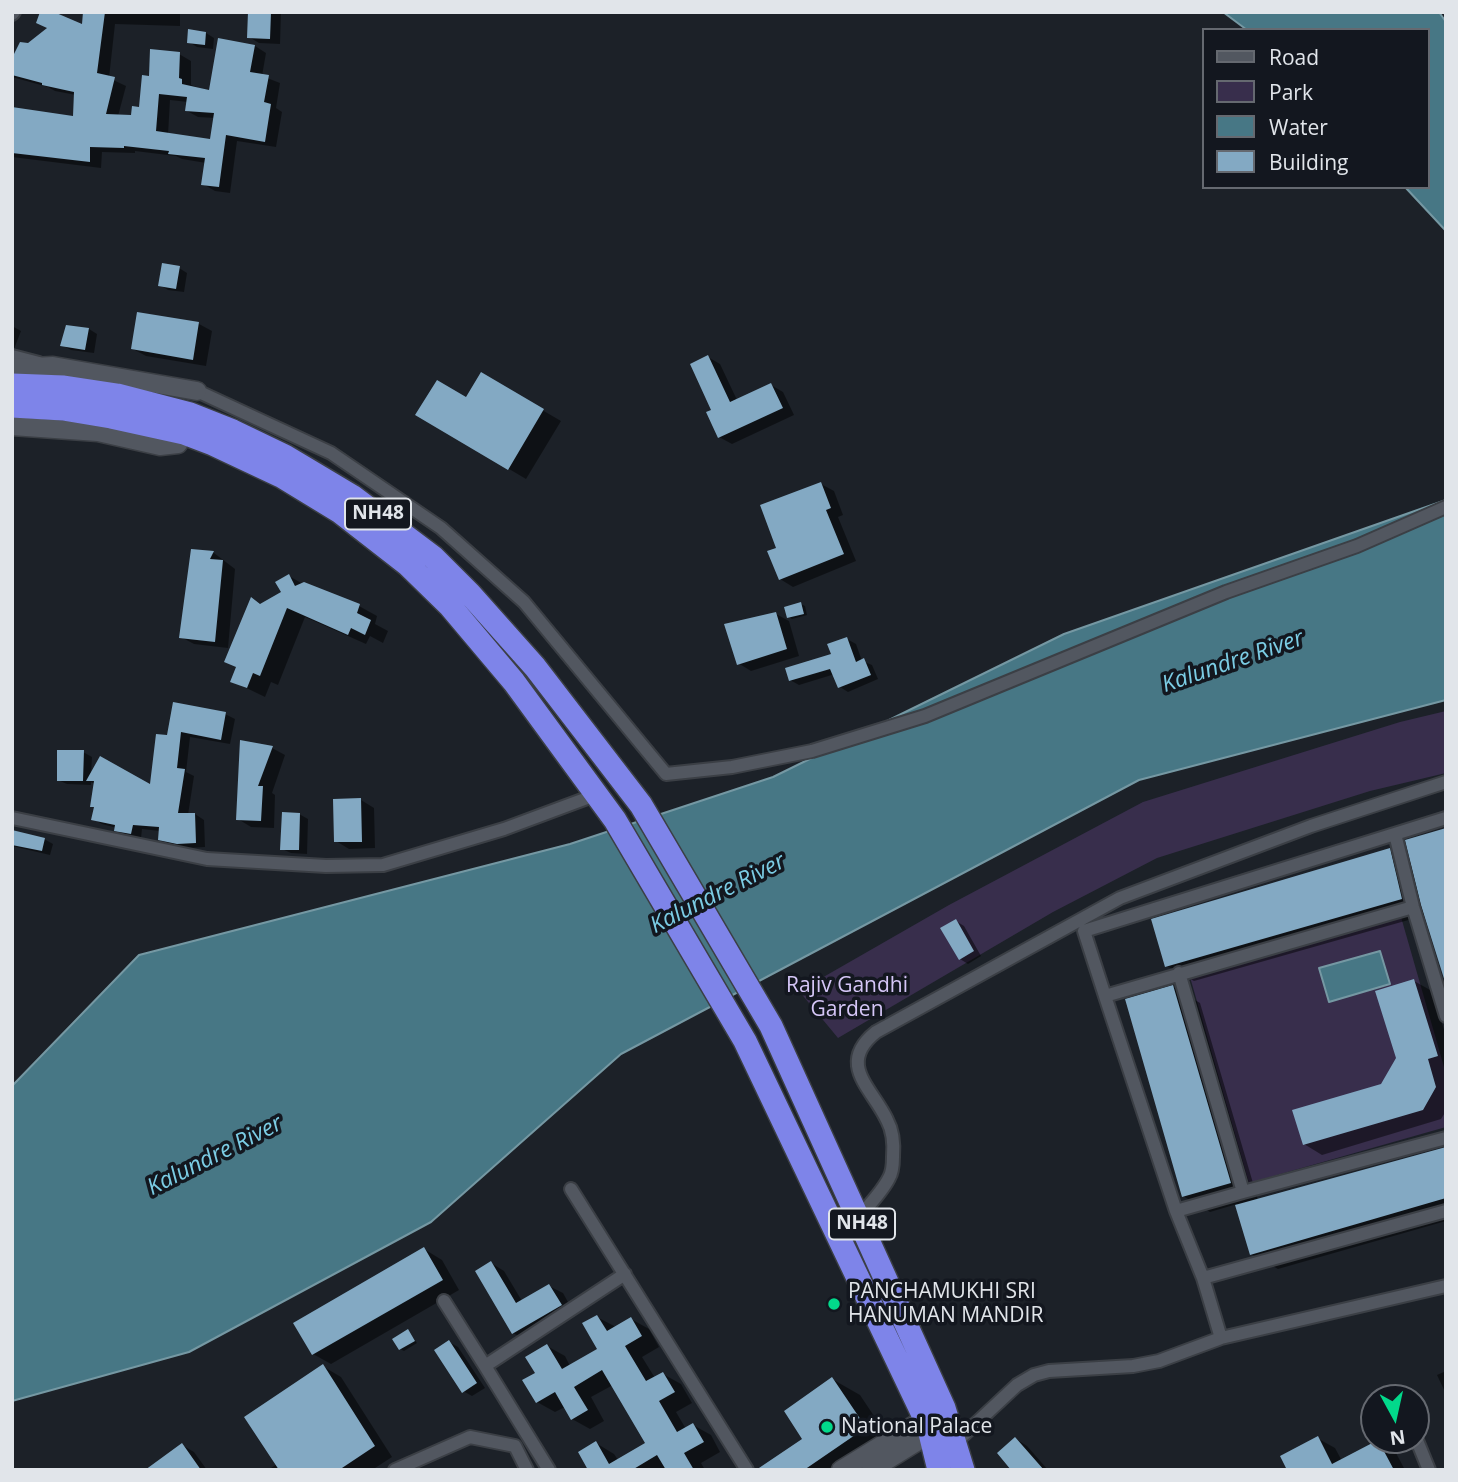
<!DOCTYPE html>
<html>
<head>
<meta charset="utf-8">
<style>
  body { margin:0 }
  #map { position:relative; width:1458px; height:1482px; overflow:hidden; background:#1c2128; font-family:"Open Sans",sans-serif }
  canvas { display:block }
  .frame { position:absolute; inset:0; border:14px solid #e1e5ea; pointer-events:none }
  .legend { position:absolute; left:1202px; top:28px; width:228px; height:161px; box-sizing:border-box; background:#13171f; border:2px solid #656970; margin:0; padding:9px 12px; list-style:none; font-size:21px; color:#e1e5ea }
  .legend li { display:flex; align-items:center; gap:14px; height:35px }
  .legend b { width:35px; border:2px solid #656970 }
  .north { position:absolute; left:1360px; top:1384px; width:70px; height:70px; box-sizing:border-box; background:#13171f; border:2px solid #656970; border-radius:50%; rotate:172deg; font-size:19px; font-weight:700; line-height:28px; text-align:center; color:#e1e5ea }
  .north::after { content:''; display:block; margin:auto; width:24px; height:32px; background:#02d98b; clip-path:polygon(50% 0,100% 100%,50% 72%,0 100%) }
</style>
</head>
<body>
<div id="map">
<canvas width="1458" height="1482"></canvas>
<div class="frame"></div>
<ul class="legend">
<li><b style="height:9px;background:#525760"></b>Road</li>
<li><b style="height:19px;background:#382e4c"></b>Park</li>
<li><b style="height:19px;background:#477785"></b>Water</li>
<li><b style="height:19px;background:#83a9c3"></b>Building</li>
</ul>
<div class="north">N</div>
</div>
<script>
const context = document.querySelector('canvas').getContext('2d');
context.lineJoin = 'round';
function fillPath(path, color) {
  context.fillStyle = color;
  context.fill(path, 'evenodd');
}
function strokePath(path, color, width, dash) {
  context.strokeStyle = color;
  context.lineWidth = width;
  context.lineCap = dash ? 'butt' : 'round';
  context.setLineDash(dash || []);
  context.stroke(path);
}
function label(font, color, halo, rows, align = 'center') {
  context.font = font + ' "Open Sans",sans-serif';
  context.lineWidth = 7;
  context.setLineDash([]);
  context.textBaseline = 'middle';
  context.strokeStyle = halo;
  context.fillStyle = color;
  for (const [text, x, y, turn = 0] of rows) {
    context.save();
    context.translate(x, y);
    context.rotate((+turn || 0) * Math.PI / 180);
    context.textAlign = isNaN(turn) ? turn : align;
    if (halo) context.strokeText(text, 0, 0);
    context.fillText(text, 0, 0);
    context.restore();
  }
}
const green = new Path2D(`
  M1446,711V773L1370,791L1157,858L1053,912L838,1038L799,991L949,905L1143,802L1400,722Z
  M1401,917L1446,1074V1127L1249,1183L1190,977Z`);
const water = new Path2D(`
  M1223,12H1439L1446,22V231L1405,187H1428V30H1247Z
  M1446,500V700L1139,780L621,1054L431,1222L189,1352L12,1401V1086L139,955L570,844L773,777L1064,634Z
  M1380,951L1390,984L1329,1002L1319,968Z`);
const shadow = new Path2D(`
  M85,12H180V26L115,24L109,78L126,86L118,116L133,117L141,108L151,77L179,54L191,61V85L211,92L255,46L266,53L262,76L280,83L276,108L282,112L276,147L237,141L230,193L215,191L203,184L206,163L182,159L176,156L135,151V153L102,152L101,168L12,157V109L74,118L76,95L55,91L48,87L12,77V62L28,45L84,27ZM170,100L188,102L187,111L198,117L215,118L211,141L168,135Z
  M250,12H281L280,44L259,43L249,37Z
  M206,33L214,38L213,49L197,47L189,42Z
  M179,268L187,273L184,292L168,290L160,285Z
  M199,324L212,331L206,366L146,356L133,349Z
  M12,326L21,331L14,349L12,348Z
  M89,329L97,334L94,353L71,350L62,345Z
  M708,357L720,364L737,400L771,385L783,392L794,415L732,444L719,437L714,411Z
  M482,375L561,421L526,479L418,415L467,399Z
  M821,484L834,491L843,515L838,517L856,561L793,587L780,579L778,549Z
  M192,551L214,553L235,569L228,648L194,644L181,637Z
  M289,576L303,584L359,606L377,616L375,624L388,631L383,643L370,636L366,644L305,617L278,685L271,682L265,697L232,681L261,605L283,593Z
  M801,604L805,606L807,615L792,619L789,617Z
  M776,614L789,621L799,656L751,671L738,663Z
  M847,639L856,644L862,661L872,665L878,679L848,692L840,687L835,674L799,685L790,680L833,655Z
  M225,714L235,719L230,744L190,737L186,772L194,776L188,815L195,814L204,820L205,847L188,848L169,844L159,839L160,831L142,829L141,838L126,835L116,830L117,828L102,824L93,819L96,808L95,784L91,782V785L67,784L58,780L83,752L92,757L91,775L151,787L168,737Z
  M272,748L285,755L272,793L275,795L274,828L251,827L238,819Z
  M361,800L374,808L375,848L349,849L336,841Z
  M299,814L308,819L307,854L291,853L282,849Z
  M12,832L44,839L53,844L50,855L12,846Z
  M1389,850L1413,864L1426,915L1194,981L1167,966Z
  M956,921L964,926L981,956L968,964L960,959Z
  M1414,981L1432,991L1446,1036V1111L1441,1119L1322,1155L1304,1144L1382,1085L1398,1058Z
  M1173,987L1200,1003L1258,1200L1446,1149V1221L1278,1269L1251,1254L1237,1204L1210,1212L1183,1196Z
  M424,1249L442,1260L459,1290L331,1364L313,1354Z
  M491,1263L504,1271L522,1301L549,1286L563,1293L574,1313L526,1340L513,1333Z
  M597,1317L616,1327L631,1319L649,1329L659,1347L642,1357L655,1378L663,1374L681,1384L692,1403L676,1412L686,1429L693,1425L711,1435L720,1452L701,1463L705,1470H590L596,1443L614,1454L618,1460L647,1444L613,1385L591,1397L604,1421L590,1429L572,1419L565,1407L555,1412L537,1402V1373L547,1346L565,1356L570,1366L600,1349Z
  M408,1331L417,1343L404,1351L400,1349Z
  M449,1342L458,1347L485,1388L472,1396L463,1391Z
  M324,1367L341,1377L392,1457L372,1470H268L277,1464Z
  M1446,1371V1394L1437,1375Z
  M832,1379L860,1395L888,1437L854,1470H770L804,1439Z
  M1317,1438L1335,1448L1342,1461L1378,1442L1396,1453L1405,1470H1289Z
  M1016,1439L1027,1446L1048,1470H1014Z
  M182,1445L194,1452L207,1470H149Z`);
const building = new Path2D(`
  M40,12H54L82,24L83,12H105L97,73L115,77L106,114L131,115L132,106L139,107L142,75L149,76L150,49L180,52L179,78L182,79V84L209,90L218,38L255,45L250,72L269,75L264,102L271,104L265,142L226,135L219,187L201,185L205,158L168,154L169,151L124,146V148L90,147V162L12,153V107L73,116L74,92L42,85V83L12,75V58L20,42L28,43L47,28L36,23ZM159,94L187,97L185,111L214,113L210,139L156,131Z
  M248,12H271L270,39L247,38Z
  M188,29L206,32L205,45L187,43Z
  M162,263L180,266L176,289L158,286Z
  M137,312L199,322L193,360L131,349Z
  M66,325L89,328L85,350L60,346Z
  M708,355L730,402L771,383L783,408L718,438L706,412L711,410L690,364Z
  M481,372L544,409L508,470L415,415L437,380L466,397Z
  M821,482L831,508L826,510L844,554L779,580L767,551L776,548L760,505Z
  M191,549L214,551L210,559L223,560L215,642L179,638Z
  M289,574L295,586L304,582L360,604L357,613L371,620L365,635L351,628L348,635L287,608L260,676L253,673L247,688L230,682L236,667L224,662L251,597L260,604L281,592L275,582Z
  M801,602L804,614L787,618L784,607Z
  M776,612L787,649L737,665L724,624Z
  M847,637L856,662L864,658L871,675L838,688L830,669L789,681L785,668L831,654L827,644Z
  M173,702L226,712L221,740L181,732L177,768L185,769L178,813H195L196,843L177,844L158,840L159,827L133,825L131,834L114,831L115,825L91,820L94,807H90L94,781H86L100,756L150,784L156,734L167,735Z
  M240,740L273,746L258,786H263L261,821L236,820Z
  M57,750H84L83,781H57Z
  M361,798L362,842H334L333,799Z
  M282,812L300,813L299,850H280Z
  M1446,828V985L1421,905L1405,840Z
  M12,830L45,838L42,851L12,845Z
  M1390,848L1402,899L1165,967L1151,919Z
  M956,919L974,951L959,960L940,928Z
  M1414,979L1438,1056L1428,1059L1436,1087L1423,1110L1303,1145L1292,1110L1381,1084L1396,1058L1375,991Z
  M1173,985L1231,1183L1182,1197L1125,999Z
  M1446,1147V1198L1250,1255L1235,1205Z
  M424,1247L443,1280L312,1355L293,1323Z
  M491,1261L516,1303L549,1284L562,1305L512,1334L475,1271Z
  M597,1315L607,1331L631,1317L642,1336L625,1346L646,1381L663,1372L675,1392L659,1401L677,1432L693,1423L704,1442L684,1453L694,1470H666L657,1455L632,1470H588L578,1452L596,1441L609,1464L645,1443L602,1370L574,1387L588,1410L571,1420L555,1392L536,1403L522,1380L535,1373L525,1357L547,1344L562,1369L597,1349L582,1323Z
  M408,1329L415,1341L399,1350L392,1339Z
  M449,1340L477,1383L462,1393L434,1350Z
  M323,1364L375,1446L339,1470H279L244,1417Z
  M832,1377L861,1420L858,1433L804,1470H756L802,1439L784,1411Z
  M1318,1436L1332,1464L1378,1440L1394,1470H1287L1280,1456Z
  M1015,1437L1044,1470H1011L997,1453Z
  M182,1443L201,1470H145Z`);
const street = new Path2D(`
  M12,14L14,12
  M12,356L39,363
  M197,391L331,453L441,528L524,602L666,774L732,767L812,751L925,716L1226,592L1357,546L1446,507
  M12,818L207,859L326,866L383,865L504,829L598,794
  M1395,834L1413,907L1446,1016
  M1413,907L1105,996L1084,931L1446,818
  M1179,973L1243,1192L1446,1138
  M1105,996L1176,1211
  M571,1189L747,1470
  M859,1217C869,1205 882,1192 889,1178C892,1173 893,1164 893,1157C894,1145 893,1131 887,1120C872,1088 836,1064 876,1032L1120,898L1311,826L1446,782
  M1203,1278L1176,1211L1243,1192
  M444,1301L485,1366
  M1221,1338L1203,1278L1446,1211
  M1416,1438L1429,1470
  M956,1442L1017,1385L1034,1375L1049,1371L1133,1366L1159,1361L1221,1338L1446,1286
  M395,1470L470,1437L515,1446L527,1470
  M549,1470L485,1366L625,1274`);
const secondary = new Path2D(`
  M12,368L53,366L197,391
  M12,426L98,432L160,446L178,444L184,433
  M841,1470L934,1413
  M871,1470L939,1428`);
const highway = new Path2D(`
  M12,385L64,387L117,395L190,414L233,431L285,456L352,496L433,557L470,594L535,667L641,805L771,1026L944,1408L963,1470
  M12,406L63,409L111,417L184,433L213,444L281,476L340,512L408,565L450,606L514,682L615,820L745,1041L928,1425L939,1470`);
const markers = [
  [834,1304,7,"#02d98b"],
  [827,1427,7,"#02d98b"]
];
const shields = [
  [378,514,66],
  [862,1224,66]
];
const shieldNames = [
  ["NH48",378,514],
  ["NH48",862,1224]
];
const parkNames = [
  ["Rajiv Gandhi",847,986],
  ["Garden",847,1010]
];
const poiNames = [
  ["PANCHAMUKHI SRI",848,1292],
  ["HANUMAN MANDIR",848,1316],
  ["National Palace",841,1427]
];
const waterNames = [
  ["Kalundre River",1233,662,-19],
  ["Kalundre River",718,894,-27],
  ["Kalundre River",215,1156,-27]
];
fillPath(green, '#382e4c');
fillPath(water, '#477785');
strokePath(water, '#7598a3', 2);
fillPath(shadow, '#0007');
fillPath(building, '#83a9c3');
strokePath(street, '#3b3f45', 16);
strokePath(secondary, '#3b3f45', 21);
strokePath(highway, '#3b3f45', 26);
strokePath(street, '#525760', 12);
strokePath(secondary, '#525760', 18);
strokePath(highway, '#7e84e9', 23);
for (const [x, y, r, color] of markers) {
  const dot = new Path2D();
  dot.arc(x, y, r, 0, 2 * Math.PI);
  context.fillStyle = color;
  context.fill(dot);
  strokePath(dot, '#13171f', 2.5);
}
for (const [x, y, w] of shields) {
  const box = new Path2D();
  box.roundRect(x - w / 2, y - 15.5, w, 31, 5);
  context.fillStyle = '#13171f';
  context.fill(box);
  strokePath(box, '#e1e5ea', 2);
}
label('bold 19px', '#e1e5ea', null, shieldNames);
label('21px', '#d5c6f7', '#13171f', parkNames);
label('21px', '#e1e5ea', '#13171f', poiNames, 'left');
label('italic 23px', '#7bcce4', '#13171f', waterNames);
</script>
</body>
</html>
